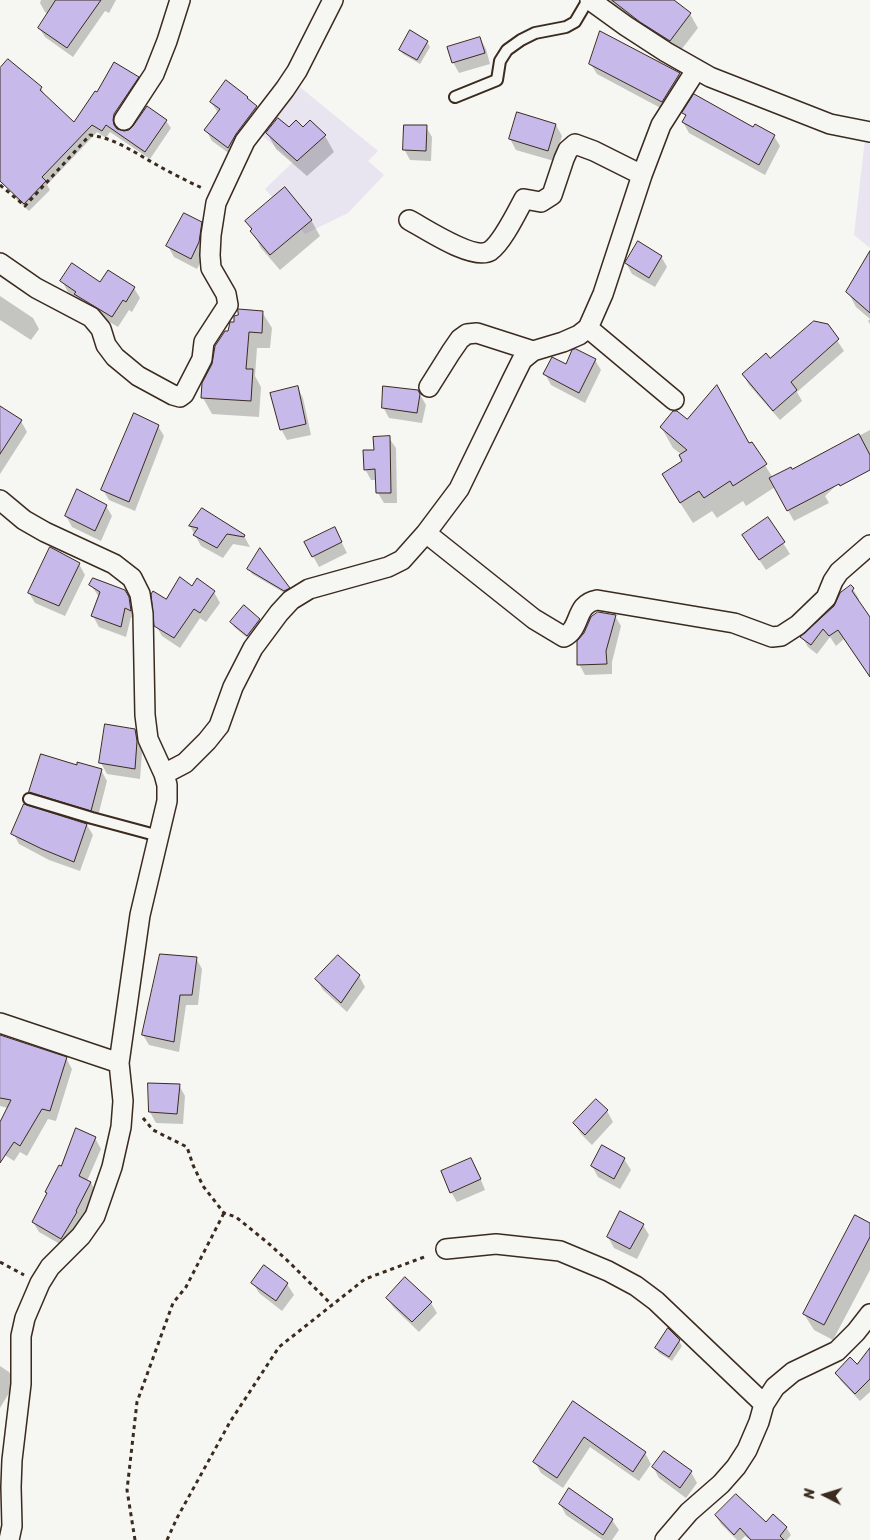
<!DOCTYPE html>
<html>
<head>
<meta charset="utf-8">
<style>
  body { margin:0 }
  #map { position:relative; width:870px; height:1540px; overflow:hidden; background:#f6f6f2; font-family:Sriracha,sans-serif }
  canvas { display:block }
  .north { position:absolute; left:800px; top:1470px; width:50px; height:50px; -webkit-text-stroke:4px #f6f6f2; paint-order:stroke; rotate:275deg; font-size:14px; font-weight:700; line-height:20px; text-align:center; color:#3b2a1e }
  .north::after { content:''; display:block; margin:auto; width:18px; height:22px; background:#3b2a1e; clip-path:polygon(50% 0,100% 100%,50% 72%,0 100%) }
</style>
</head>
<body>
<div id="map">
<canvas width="870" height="1540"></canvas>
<div class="north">N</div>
</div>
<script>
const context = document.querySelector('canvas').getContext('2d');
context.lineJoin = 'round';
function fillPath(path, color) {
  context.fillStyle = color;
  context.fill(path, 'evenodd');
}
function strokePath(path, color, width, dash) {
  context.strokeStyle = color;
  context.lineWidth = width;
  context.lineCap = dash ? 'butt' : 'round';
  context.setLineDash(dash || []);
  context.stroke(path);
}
const built = new Path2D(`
  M295,83L378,151L368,161L384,175L348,213L305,234L265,189L293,162L257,131Z
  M865,139L870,141V248L854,235Z`);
const shadow = new Path2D(`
  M41,0H116L109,13L105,11L73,57L45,37L39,28L48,14L45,12L40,3Z
  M605,0H672L690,14L698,28L678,54Z
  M480,38L486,49L490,64L459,73L453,62Z
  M427,42L430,47L420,64L403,54L400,50Z
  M590,63L679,74L685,84L668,112L597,74Z
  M0,70L41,88L46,97L74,124L97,94L138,78L142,85L118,122L117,130L124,132L166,121L171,128L150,159L110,132L106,138L97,132L47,185L50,190L29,211L17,200L13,192L0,178Z
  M247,98L250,102L256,107L263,118L234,157L212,141L206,130L218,113L211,102Z
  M684,113L754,129L774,136L780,146L765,175L689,133L683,122L686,117Z
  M310,122L325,136L334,152L307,176L276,149L267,133L289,128L303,129Z
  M556,125L562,136L554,161L516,150L510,139Z
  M426,127L432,137L431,161L410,160L404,149Z
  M311,220L320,236L280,270L261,248L247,221Z
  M201,223L207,234L205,253L197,269L174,257L168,246Z
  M661,256L667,267L655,287L632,274L626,263Z
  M870,259V324L868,321L870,319L856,307L848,292Z
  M62,281L134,288L140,298L132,312L129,310L118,327L81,305L78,298L68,292Z
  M0,296L33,318L39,329L31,340L0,320Z
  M262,312L272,328L270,348H257L255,376L261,387L259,417L212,414L203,398Z
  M827,325L844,351L797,392L802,401L780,420L749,385L743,374Z
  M595,360L601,370L585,403L551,385L545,374L566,365Z
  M297,387L303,398L311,435L287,440L281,429Z
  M418,391L426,405L422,423L389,418L383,407Z
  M0,414L21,421L27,432L0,474Z
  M687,421L749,444L751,443L773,478L792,471L870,430V454L825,496L829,503L794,521L775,487L746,506L743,501L717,518L712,511L693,523L675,495L684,461L682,455L673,448L661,427Z
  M158,426L164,436L135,511L109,500L103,490Z
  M389,438L396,448L397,503H384L378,493L377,480H371L365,469L375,451Z
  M106,506L112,516L101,541L72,527L66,516Z
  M768,519L790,554L766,570L750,546Z
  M190,526L244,536L250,547L233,544L223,558L201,546Z
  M340,539L347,553L319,567L313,556Z
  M79,564L85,575L65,616L35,603L29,593Z
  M249,569L288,588L291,593L288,595L252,574Z
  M197,579L214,592L220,603L206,622L200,618L180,648L162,636L156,626L166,600L192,587Z
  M91,585L125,591L135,609L136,620L131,617L126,637L99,627L93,616L99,597Z
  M853,589L859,599L858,601L870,619V677L844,639L836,646L830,637L817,654L808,647L802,637Z
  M244,607L259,620L262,625L250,640L234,627L232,622Z
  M615,616L621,626L612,662V674L585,675L579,664Z
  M135,730L141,741L142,753L140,779L107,774L101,763Z
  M77,767L101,770L107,781L97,820L37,803L31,792Z
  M87,825L93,835L80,871L49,860L19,844L13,833Z
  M196,958L202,969L198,1005H186L179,1052L149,1045L143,1035Z
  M359,976L365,987L347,1012L323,990L317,980Z
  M0,1037L66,1058L72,1069L56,1121L48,1119L27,1156L20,1152L14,1161L0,1152V1125L8,1108L0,1106Z
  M179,1085L185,1096L183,1124L156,1123L150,1112Z
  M596,1100L607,1111L613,1122L592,1145L581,1134L574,1123Z
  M95,1138L101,1149L87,1181L91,1183L97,1194L67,1248L39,1232L33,1222L61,1167Z
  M603,1147L624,1159L631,1170L620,1189L598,1177L592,1166Z
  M477,1170L485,1190L457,1202L451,1192Z
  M870,1224V1270L833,1340L814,1330L804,1314Z
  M643,1225L649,1235L637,1259L614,1248L608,1237Z
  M264,1267L287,1284L294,1295L282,1311L259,1293L253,1283Z
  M387,1298L431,1303L437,1313L419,1332L394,1308Z
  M679,1341L682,1346L672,1361L659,1353L656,1348Z
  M870,1350V1392L860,1401L841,1381L836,1373L857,1366Z
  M0,1366L9,1372L15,1383L0,1408Z
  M574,1403L645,1453L651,1464L639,1481L590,1447L563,1488L541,1473L535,1462Z
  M653,1467L691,1472L697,1483L686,1498L659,1478Z
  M560,1504L612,1520L619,1530L612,1540H603L566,1515Z
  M716,1516L786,1527L791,1535L787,1540H750L745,1536L741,1540H737L721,1524Z`);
const building = new Path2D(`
  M56,0H101L67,48L38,28Z
  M612,0H674L691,13L670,41L640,22Z
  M410,30L428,41L417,60L399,50Z
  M600,31L680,73L662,102L589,64Z
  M480,37L485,53L452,63L447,47Z
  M8,59L42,87L40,90L74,122L95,91L97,92L114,62L139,77L114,114L113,120L114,125L117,129L124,131L129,130L133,126L147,106L167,120L145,152L106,125L102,131L92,125L42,177L46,181L24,204L0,181V68Z
  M226,80L248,97L247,98L257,106L236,134L228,148L204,130L220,109L210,102Z
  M694,94L753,127L755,124L775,135L759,165L682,122L686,115L682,113Z
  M517,112L556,124L548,151L509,139Z
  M278,118L289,127L296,120L303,127L310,120L326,135L297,161L266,133Z
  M404,125H427L426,151L403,150Z
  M285,187L312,220L270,255L250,231L252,229L245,221Z
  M184,213L202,222L199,242L191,259L166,246Z
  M638,241L662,256L649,278L625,263Z
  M870,251V313L846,292Z
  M72,263L100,282L108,270L135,287L126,302L123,300L112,317L74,294L76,292L60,281Z
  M238,309L263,311L262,333L249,332L246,369H253L251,401L201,398L202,383L212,364L215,346L225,331H228L230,322H234V316L238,315Z
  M814,321L828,324L839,339L791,382L797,390L773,411L742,374L766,353L770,358Z
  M576,349L596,359L579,393L543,374L552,357L566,364L572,350Z
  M717,385L749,443L752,442L767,464L733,486L730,481L704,498L699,491L680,503L662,474L682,461L679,455L687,450L660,427L673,411H677L687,419Z
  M298,386L306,424L280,430L270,393Z
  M383,386L418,390L420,394L417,413L382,408Z
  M0,406L22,420L0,454Z
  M134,413L159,425L129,502L101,490Z
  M859,434L870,455V470L840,486L839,484L787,511L769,478L791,467L792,469Z
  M390,436L391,493H376L375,469L364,470L363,450H374L373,437Z
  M77,489L107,505L95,531L65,516Z
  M202,508L245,535L244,537L227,534L217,548L193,535L198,528L189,526Z
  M768,517L785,542L759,560L742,535Z
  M335,527L342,542L312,557L304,542Z
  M50,547L80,563L59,606L28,593Z
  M260,548L290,588L284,591L247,569Z
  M180,577L192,586L197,578L215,591L200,613L194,609L174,638L154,626L151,594L153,591L166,599Z
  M93,578L125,590L129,597L131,611L125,608L121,627L91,616L100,592L89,585Z
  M851,585L854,588L852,591L870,617V677L838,630L829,636L823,629L811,645L800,637L834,606L840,593Z
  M244,605L260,619L247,636L230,622Z
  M598,612L616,615L606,651L607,664L577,665V641L584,633L591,617Z
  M105,724L135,729L137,741L135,769L99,763Z
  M41,754L77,765V762L102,769L91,811L29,792Z
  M24,804L87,824L74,862L42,849L11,834Z
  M160,954L197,957L192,995H180L174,1042L142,1035Z
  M338,955L360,975L341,1003L315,979Z
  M0,1035L67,1057L50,1111L42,1109L20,1146L14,1142L0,1163V1122L11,1100L0,1098Z
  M148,1083L180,1084L177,1114L149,1112Z
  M596,1099L608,1110L585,1135L573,1123Z
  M76,1128L96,1137L79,1176L91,1182L76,1211L77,1212L61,1239L32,1222L47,1193L45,1192L59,1165L61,1166Z
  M602,1145L625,1158L614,1179L591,1166Z
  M471,1158L481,1179L450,1193L441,1171Z
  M620,1211L644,1224L630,1249L607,1237Z
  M855,1215L870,1223V1237L824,1325L803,1314Z
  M264,1265L288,1283L276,1301L251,1283Z
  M405,1277L432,1302L412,1322L386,1298Z
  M668,1328L680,1340L669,1357L655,1348Z
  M870,1348V1379L855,1394L835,1373L850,1357L857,1364Z
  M573,1401L646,1452L633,1472L584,1437L557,1478L533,1462Z
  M664,1451L692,1471L680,1488L652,1467Z
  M569,1488L613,1519L603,1535L559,1504Z
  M736,1494L766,1522L773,1514L787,1527L780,1536L784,1540H751L740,1528L734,1535L715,1515Z`);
const path = new Path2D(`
  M0,185L25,206L90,135C115,138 135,153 157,165C171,173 187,181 202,188
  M143,1118L153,1130L187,1147L193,1165L203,1186L224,1213L236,1217L268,1243L289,1262L332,1305
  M0,1262L24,1275
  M135,1540L127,1490L137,1402L173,1303L186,1287L224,1213
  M167,1540L177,1518L230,1422L279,1347L365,1279L427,1256`);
const lane = new Path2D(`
  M455,97L497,80L500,61L507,50L521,40L535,33L566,27L575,22L588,0
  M29,799L92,818L159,836`);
const street = new Path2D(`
  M590,0L626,26L666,52L710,77L830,124L870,132
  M124,120L154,74L167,41L180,0
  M409,220C426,229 473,261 490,251C502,243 517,212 524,199L541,202L552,195L564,159L568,150L575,144L594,151L642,175
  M0,263L36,288L91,317L101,329L106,345L115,357L138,376L173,395L180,397L184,394L202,359L204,342L228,305L226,294L211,268L210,255L211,235L216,203L245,141L285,89L297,71L333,0
  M588,328L674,400
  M533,351L522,360L513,378L459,489L426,533L534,619L564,637C582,628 574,604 597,600L734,623L772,637L781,636L798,625L826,598L833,581L839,572L870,545
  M429,387L451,352L460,339L467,334L477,333L533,351L563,342L579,335L588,328L603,294L642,175L661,125L696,70
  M0,500L24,520L45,532L114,564L132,578L140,594L143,614L145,715L148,739L164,774L167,785V801L140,915L119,1063L123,1101L121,1127L112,1167L95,1216L81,1236L50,1267L40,1283L25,1318L21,1336V1384L12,1460L11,1487L12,1526L9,1540
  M164,774L185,763L207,741L219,726L233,687L253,648L279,613L291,600L309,589L388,567L402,560L426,533
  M0,1023L119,1063
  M446,1249L496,1244L560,1251L608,1271L636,1286L656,1301L764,1404
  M665,1540L689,1512L721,1484L736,1467L747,1450L759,1422L764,1404L775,1387L793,1372L837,1351L856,1332L870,1314`);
fillPath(built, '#e8e4f0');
fillPath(shadow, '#0003');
fillPath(building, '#c7b9ea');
strokePath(building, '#3b2a1e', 1);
strokePath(lane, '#3b2a1e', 14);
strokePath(street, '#3b2a1e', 22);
strokePath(path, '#3b2a1e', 3, [4, 4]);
strokePath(lane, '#f6f6f2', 10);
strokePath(street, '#f6f6f2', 19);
</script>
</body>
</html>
